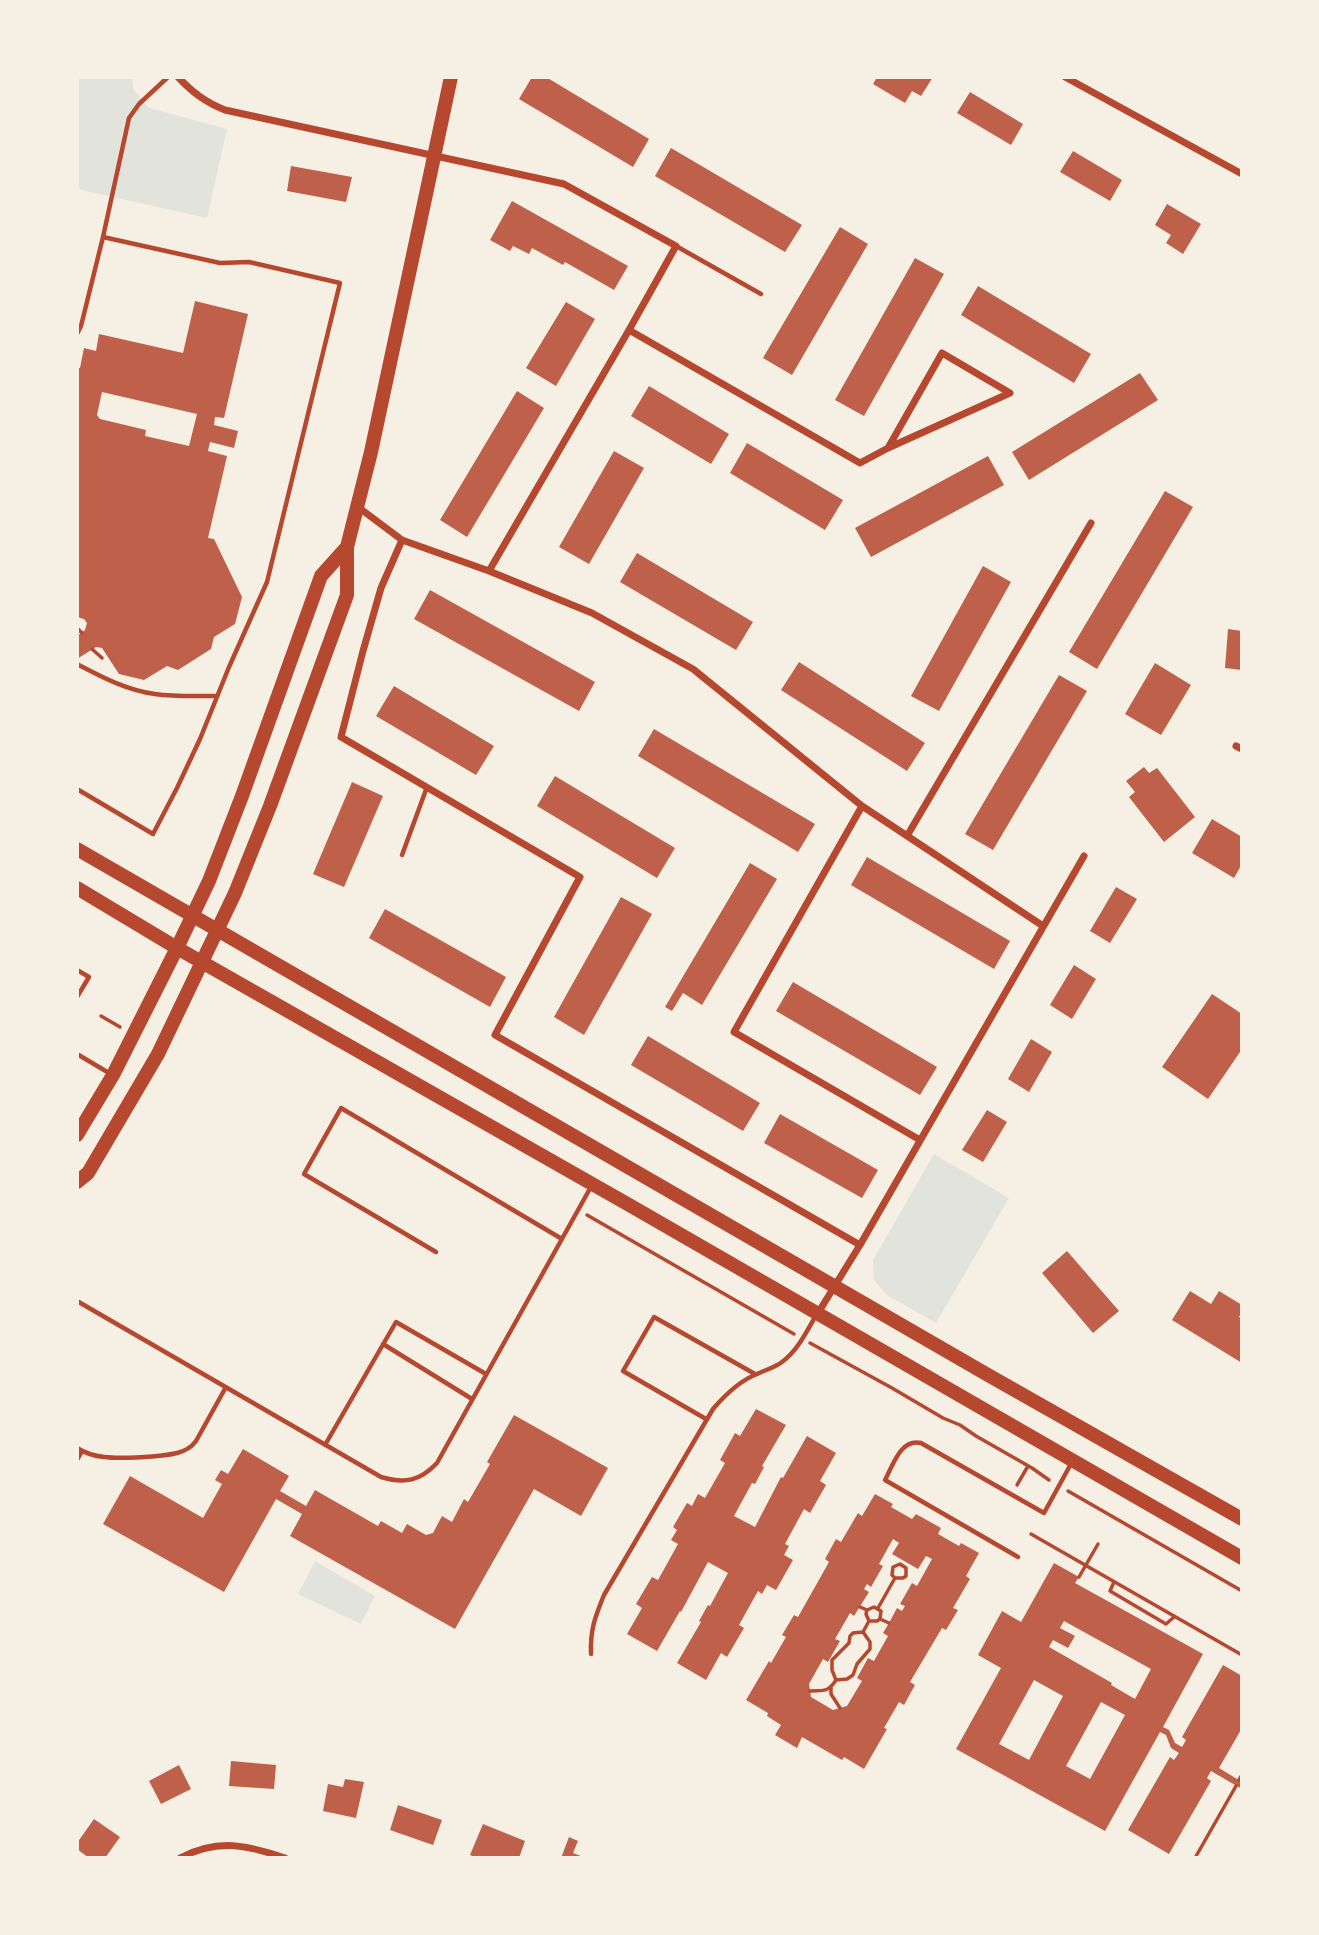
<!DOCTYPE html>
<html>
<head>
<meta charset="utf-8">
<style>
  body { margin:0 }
  #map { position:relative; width:1319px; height:1935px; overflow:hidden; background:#f6efe4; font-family:Mulish,sans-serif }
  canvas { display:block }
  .frame { position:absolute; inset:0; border:79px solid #f6efe4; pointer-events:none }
</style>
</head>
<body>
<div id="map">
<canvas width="1319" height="1935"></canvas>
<div class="frame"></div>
</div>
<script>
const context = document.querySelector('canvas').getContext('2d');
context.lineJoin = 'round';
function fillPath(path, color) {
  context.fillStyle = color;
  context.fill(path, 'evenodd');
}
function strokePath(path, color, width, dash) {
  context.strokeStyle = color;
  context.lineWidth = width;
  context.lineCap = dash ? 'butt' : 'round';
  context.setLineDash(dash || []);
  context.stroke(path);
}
const green = new Path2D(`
  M77,77H132L133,89L149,108L227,129L207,218L77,189Z
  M934,1154L1009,1198L936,1323L887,1295L874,1280L873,1260Z
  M315,1561L375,1596L361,1624L298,1594Z`);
const building = new Path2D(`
  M532,77H546L649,139L633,167L519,99Z
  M877,77H933L921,96L912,91L905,103L873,84Z
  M970,92L1023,124L1011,145L957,113Z
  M671,148L802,225L785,252L655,176Z
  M1073,151L1122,180L1110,201L1060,172Z
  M291,166L352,177L346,202L287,191Z
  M512,201L628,266L614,290L565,262L563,265L532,248L529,254L513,246L510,251L490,240Z
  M1167,204L1201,224L1183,254L1166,243L1171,235L1155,225Z
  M840,227L868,244L792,375L763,358Z
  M915,258L944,274L864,416L835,400Z
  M978,286L1091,354L1074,383L961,315Z
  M195,301L248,314L224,418L215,417L214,425L238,431L234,448L210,442L208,451L227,456L208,538L214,539L242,597L235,624L214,637L211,649L178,670L167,666L144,680L119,674L102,648L96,647L77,659V636L85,630L87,623L84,619L77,617V431L79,430L77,427V368H80L84,348L96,351L99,334L183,353ZM102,392L197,414L189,446L145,436L146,430L100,419L97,415Z
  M566,302L595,319L556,386L526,368Z
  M1140,373L1158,400L1029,480L1012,452Z
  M649,386L729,434L711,464L631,416Z
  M517,391L544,408L467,537L440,520Z
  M747,443L843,500L825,530L730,473Z
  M614,451L644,468L589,564L559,547Z
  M988,456L1004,485L871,557L855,528Z
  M1165,491L1193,507L1097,669L1069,652Z
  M637,553L753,622L736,650L620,582Z
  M983,566L1011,582L939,711L911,696Z
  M430,590L595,682L579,711L414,619Z
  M1228,629L1242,631V670L1225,668Z
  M799,662L925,743L907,771L781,690Z
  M1155,663L1191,685L1161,735L1125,714Z
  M1059,675L1087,691L993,850L965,834Z
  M394,686L494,746L476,775L376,716Z
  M654,729L815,824L798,852L638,756Z
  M1144,767L1149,773L1157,768L1195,817L1164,842L1129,797L1135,792L1126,781Z
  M555,776L675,848L657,878L537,806Z
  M352,782L383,796L344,887L313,874Z
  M1212,819L1242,837V864L1234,878L1192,853Z
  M867,857L1010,941L994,969L851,885Z
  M750,863L777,879L702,1005L683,993L672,1011L665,1007Z
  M1116,887L1137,899L1110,943L1090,931Z
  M621,897L652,914L584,1035L554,1017Z
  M385,909L506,977L490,1007L369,938Z
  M1074,965L1096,979L1072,1019L1050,1005Z
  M793,982L937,1067L920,1095L776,1011Z
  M1212,994L1242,1014V1049L1208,1099L1162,1067Z
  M648,1036L760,1103L743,1131L631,1065Z
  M1031,1039L1052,1052L1029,1092L1008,1079Z
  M987,1110L1007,1122L983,1162L962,1150Z
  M780,1114L878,1170L862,1198L764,1143Z
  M1067,1251L1119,1311L1093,1333L1042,1273Z
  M1190,1291L1211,1304L1219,1291L1242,1305V1312L1239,1317L1242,1319V1363L1172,1320Z
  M756,1409L786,1425L762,1466L764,1467L755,1484L752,1483L734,1516L755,1527L781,1477L783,1478L807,1436L836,1453L820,1481L826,1485L810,1513L804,1509L785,1544L789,1546L784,1555L793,1560L776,1590L767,1585L762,1594L758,1591L739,1625L744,1628L727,1657L721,1653L706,1680L677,1663L701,1622L699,1621L708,1605L710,1606L728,1573L708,1562L681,1612L680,1611L657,1651L627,1634L642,1608L636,1604L652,1577L658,1580L678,1544L671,1540L677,1530L673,1527L687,1503L692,1506L698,1494L705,1498L725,1463L720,1460L735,1433L740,1436Z
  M514,1415L608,1468L581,1516L534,1489L455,1629L290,1536L302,1514L276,1499L224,1592L103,1524L130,1476L203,1518L222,1484L215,1480L221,1470L228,1474L243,1449L289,1476L280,1491L306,1506L315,1490L378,1526L381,1521L402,1533L407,1524L426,1535L433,1533L442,1516L452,1522L464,1499L468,1502L490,1464L487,1462Z
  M875,1494L893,1504L891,1507L912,1519L916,1514L941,1528L938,1534L959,1546L961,1543L979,1553L966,1576L970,1579L953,1608L958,1610L946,1630L942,1628L910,1682L915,1685L904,1705L899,1702L884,1728L887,1729L864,1769L844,1757L842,1760L802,1737L797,1748L775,1735L781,1725L767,1716L768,1713L746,1700L769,1661L771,1663L786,1637L782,1635L794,1615L798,1617L829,1562L825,1559L836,1539L841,1542L858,1513L862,1516ZM893,1539L899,1543L892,1554L918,1569L926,1556L932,1559L917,1586L912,1583L900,1604L905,1606L902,1611L897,1608L889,1623L883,1633L888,1636L874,1661L868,1658L857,1678L862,1681L847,1706L833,1710L811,1697L809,1684L823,1659L828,1662L840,1641L835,1639L850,1613L854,1616L869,1592L864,1589L867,1584L871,1587L883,1566L879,1564Z
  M1054,1563L1079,1577L1075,1583L1203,1654L1163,1727L1169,1730L1175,1743L1182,1747L1186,1740L1182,1737L1223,1665L1242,1676V1728L1219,1768L1242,1782V1789L1211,1771L1207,1778L1211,1781L1169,1854L1128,1830L1170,1757L1174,1760L1179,1753L1171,1748L1166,1735L1160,1732L1105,1831L956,1749L1001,1668L978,1655L1002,1611L1021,1622ZM1064,1621L1151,1669L1135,1699L1111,1685L1112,1683L1049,1647L1053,1640L1068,1648L1075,1636L1060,1628ZM1034,1680L1063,1696L1029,1760L999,1744ZM1101,1702L1125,1715L1090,1779L1066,1766Z
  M231,1761L276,1765L274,1789L229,1786Z
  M179,1765L191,1789L161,1804L149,1781Z
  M345,1779L364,1782L356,1818L323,1811L328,1784L343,1787Z
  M398,1805L442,1820L433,1845L390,1830Z
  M94,1819L120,1837L105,1858H89L77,1849V1843Z
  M483,1824L525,1841L519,1858H477L470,1855Z
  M569,1837L578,1841L573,1853L586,1858H561Z`);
const path = new Path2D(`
  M77,628L82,633
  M92,649L102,658
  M101,1016L120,1027
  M587,1215L794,1334
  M810,1343L892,1388L943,1418L960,1425L976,1436L1032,1468L1049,1480
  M1017,1485L1028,1466
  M1068,1491L1242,1591
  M1031,1534L1242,1655
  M1079,1577L1098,1544
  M1114,1582L1110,1591L1166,1624L1174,1617
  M860,1607L867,1610
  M878,1608L895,1578L892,1575L893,1567L900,1564L906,1568V1576L903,1578H895
  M880,1619L889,1623
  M836,1680L847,1679L853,1675L857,1664L870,1649V1642L863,1632
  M831,1688V1694L840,1708
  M810,1691C823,1690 828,1693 836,1680L832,1670V1660L849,1643L850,1636L853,1633L863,1632L869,1621L866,1614L867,1610L874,1607L881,1611L880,1619L877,1621H869
  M1239,1780L1242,1775
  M1195,1858L1236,1786`);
const service = new Path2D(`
  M676,246L761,294
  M77,334L81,326L103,237L129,118L139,104L168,77
  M77,664C102,677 126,690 155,694C175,697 196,696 216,696
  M77,789L153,834L177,788L200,739L229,667L267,582L340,283L249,262L220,263L103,237
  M402,855L427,787
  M77,970L89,977L77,997
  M77,1054L109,1073
  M436,1252L304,1174L341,1108L562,1239
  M77,1301L381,1477C405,1484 420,1481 437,1463L592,1185
  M383,1344L472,1399
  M706,1419L623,1371L654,1317L755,1374
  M325,1445L396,1322L486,1374
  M77,1448C85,1453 94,1456 104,1457C120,1459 161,1457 177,1453C185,1451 191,1448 196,1441L226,1387
  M77,1460L82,1451
  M1018,1557L885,1480C893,1465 901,1438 921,1443L1044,1513L1072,1462
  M591,1654C590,1630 595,1617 604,1595L713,1409C725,1395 739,1381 757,1374C765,1370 774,1368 782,1362C797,1351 806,1333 815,1317`);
const minor = new Path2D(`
  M178,77C192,92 205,102 225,110L564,184L676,246L629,330L860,463L888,448L1010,393L942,353L888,448
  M1065,77L1242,174
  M358,507L402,540L489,571L592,613L693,669L862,806L1043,926
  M402,540L381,588L363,651L341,737L580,877L495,1035L860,1245
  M489,571L629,330
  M1236,746L1242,749
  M862,806L734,1032L920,1140
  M907,836L1091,523
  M818,1313L860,1245L1084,856
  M180,1858C218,1838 247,1845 285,1858`);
const primary = new Path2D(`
  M77,849L988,1375L1242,1519
  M77,888L177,948L631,1206L1242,1558
  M77,1135L113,1075L177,948L209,881L242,796L321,576L347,547
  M77,1182L88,1173L158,1054L235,893L270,806L347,595V547L371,452L451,77`);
fillPath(green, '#e2e4dc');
fillPath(building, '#bf614a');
strokePath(path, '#b5482f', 3.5);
strokePath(service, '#b5482f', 4.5);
strokePath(minor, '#b5482f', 7);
strokePath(primary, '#b5482f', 14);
</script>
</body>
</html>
